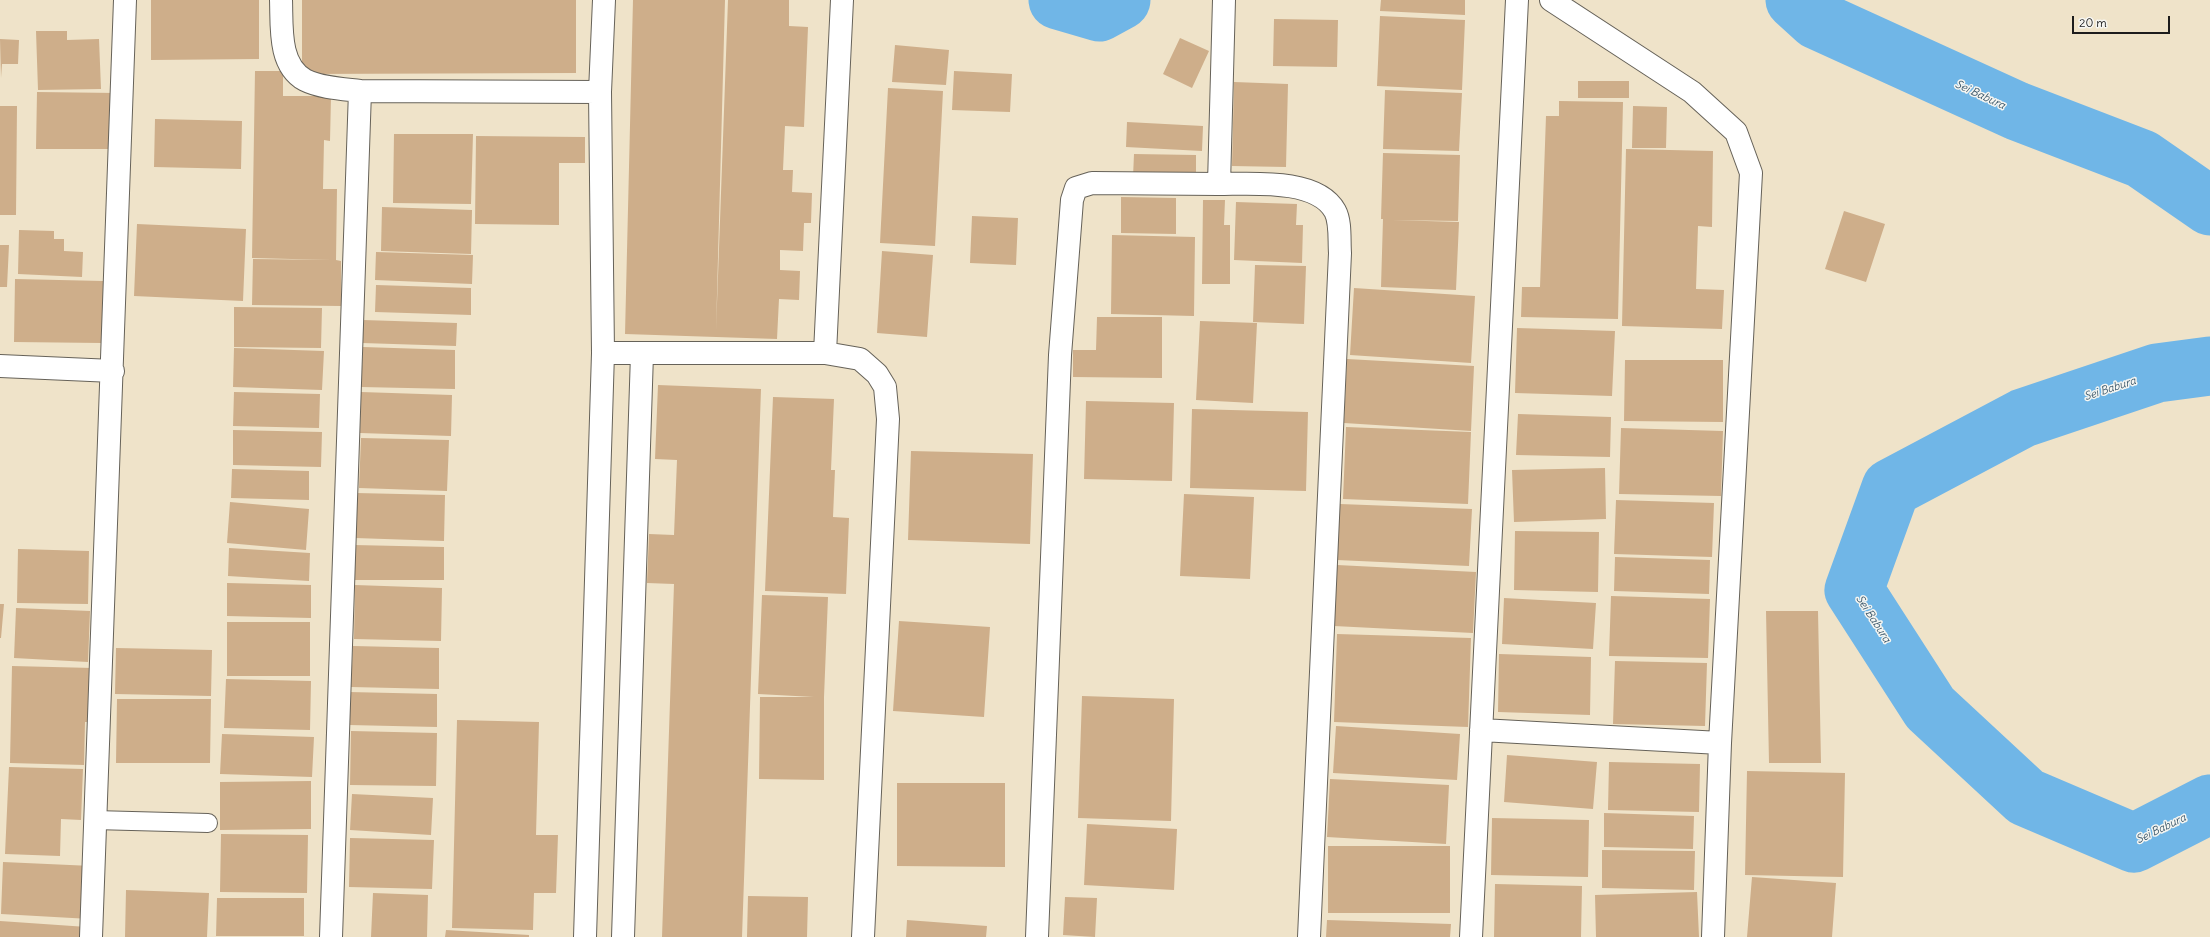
<!DOCTYPE html>
<html>
<head>
<meta charset="utf-8">
<style>
  body { margin:0 }
  #map { position:relative; width:2210px; height:937px; overflow:hidden; background:#efe3c9; font-family:Delius,sans-serif }
  canvas { display:block }
  .scale { position:absolute; left:2072px; top:16px; width:98px; height:18px; box-sizing:border-box; border:2px solid #1c1c1c; border-top:0; padding-left:5px; font-size:12px; line-height:14px; white-space:nowrap; color:#1c1c1c; -webkit-text-stroke:3px #f6f6f2; paint-order:stroke }
</style>
</head>
<body>
<div id="map">
<canvas width="2210" height="937"></canvas>
<div class="scale">20 m</div>
</div>
<script>
const context = document.querySelector('canvas').getContext('2d');
context.lineJoin = 'round';
function strokePath(path, color, width, dash) {
  context.strokeStyle = color;
  context.lineWidth = width;
  context.lineCap = dash ? 'butt' : 'round';
  context.setLineDash(dash || []);
  context.stroke(path);
}
function fillPath(path, color) {
  context.fillStyle = color;
  context.fill(path, 'evenodd');
}
function label(font, color, halo, rows, align = 'center') {
  context.font = font + ' Delius,sans-serif';
  context.lineWidth = 3;
  context.setLineDash([]);
  context.textBaseline = 'middle';
  context.strokeStyle = halo;
  context.fillStyle = color;
  for (const [text, x, y, turn = 0] of rows) {
    context.save();
    context.translate(x, y);
    context.rotate((+turn || 0) * Math.PI / 180);
    context.textAlign = isNaN(turn) ? turn : align;
    if (halo) context.strokeText(text, 0, 0);
    context.fillText(text, 0, 0);
    context.restore();
  }
}
const river = new Path2D(`
  M1058,0L1099,12L1121,0
  M1795,0L1817,20L2017,111L2142,159L2210,206
  M2210,366L2157,373L2023,418L1891,488L1854,590L1930,708L2026,797L2134,843L2210,804`);
const building = new Path2D(`
  M151,0H259V59L151,60Z
  M302,0H576V73L302,74Z
  M633,0H725L716,331L728,0H789V26L808,27L804,127L785,126L783,170H793L792,192L812,193L811,223H804L803,251L780,250V270L800,271L799,300L779,299L777,339L625,334Z
  M1381,0H1465V15L1380,11Z
  M1380,16L1465,20L1462,90L1377,86Z
  M1274,19L1338,20L1337,67L1273,66Z
  M36,31H67V40L99,39L101,89L38,90Z
  M1180,38L1209,51L1192,88L1163,74Z
  M0,39L19,40L18,64H2L1,78Z
  M895,45L949,50L946,85L892,82Z
  M255,71H283V96H331L330,141L324,140L323,189H337L336,260L341,261V306L252,305L253,259L332,260L252,258Z
  M954,71L1012,74L1010,112L952,110Z
  M1578,81H1629V98H1578Z
  M1234,82L1288,84L1286,167L1232,166Z
  M888,88L943,91L935,246L880,243Z
  M1385,90L1462,93L1459,151L1383,149Z
  M37,92L117,93L116,149H36Z
  M1559,101L1623,102L1618,319L1521,317L1522,287H1540L1546,116H1559Z
  M0,106H17L16,215H0Z
  M1633,106L1667,107L1666,148H1632Z
  M155,119L242,121L241,169L154,167Z
  M1127,122L1203,126L1202,151L1126,147Z
  M394,134H473L471,204L393,203Z
  M476,136L585,137V163H559V225L475,224Z
  M1626,149L1713,151L1712,227L1698,226L1696,289L1724,290L1722,329L1622,326Z
  M1383,153L1460,155L1458,221L1392,220L1459,222L1456,290L1381,287L1383,219H1381Z
  M1134,154L1196,155V179L1133,177Z
  M1121,197L1176,198V234L1121,233Z
  M1203,200H1225L1224,225H1230V284H1202Z
  M1236,202L1297,204L1296,225H1303L1302,263L1234,260Z
  M382,207L472,210L471,254L381,251Z
  M1844,211L1885,224L1866,282L1825,269Z
  M972,216L1018,218L1016,265L970,263Z
  M137,224L246,229L243,301L134,296Z
  M19,230L54,231V239H64V251L83,252L82,277L18,274Z
  M1112,235L1195,237L1194,316L1111,314Z
  M0,245H9L7,287H0Z
  M882,251L933,255L927,337L877,333Z
  M376,252L473,255L472,284L375,280Z
  M1255,265L1306,266L1304,324L1253,322Z
  M15,279L103,281L102,343L14,342Z
  M376,285L471,288V315L375,312Z
  M1354,288L1475,296L1471,363L1350,355Z
  M234,307L322,308L321,348L234,347Z
  M1097,317H1162V378L1073,377V350H1096Z
  M363,320L457,323L456,346L362,343Z
  M1200,321L1257,323L1253,403L1196,400Z
  M1517,328L1615,331L1612,396L1515,393Z
  M363,347L455,350V389L361,387Z
  M234,348L324,351L322,390L233,387Z
  M1347,359L1474,366L1471,431L1344,423Z
  M1625,360H1723V422L1624,421Z
  M658,385L761,389L742,937H662L674,584L647,583L649,534L674,535L677,460L655,459Z
  M234,392L320,394L319,428L233,426Z
  M361,392L452,395L451,436L360,433Z
  M773,397L834,399L831,470H835L833,517L849,518L846,594L765,591Z
  M1086,401L1174,403L1172,481L1084,479Z
  M1192,409L1308,412L1306,491L1190,488Z
  M1518,414L1611,417L1610,457L1516,455Z
  M1346,427L1471,432L1468,504L1343,499Z
  M1621,428L1723,431L1721,496L1619,494Z
  M233,430L322,432L321,467L233,465Z
  M361,438L449,440L447,491L359,488Z
  M911,451L1033,454L1030,544L908,540Z
  M1605,468L1606,519L1514,522L1512,470Z
  M232,469L309,471V500L231,498Z
  M356,493L445,495L444,541L355,538Z
  M1184,494L1254,497L1250,579L1180,576Z
  M1616,500L1714,503L1712,557L1614,554Z
  M230,502L309,509L306,550L227,543Z
  M1340,504L1472,509L1469,566L1337,560Z
  M1515,531L1599,532L1598,592L1514,590Z
  M354,545L444,547V580H354Z
  M229,548L310,553L309,581L228,576Z
  M18,549L89,551L88,604L17,603Z
  M1615,557L1710,560L1709,594L1614,591Z
  M1337,565L1476,572L1473,633L1334,626Z
  M227,583L311,585V618L227,616Z
  M355,585L442,588L441,641L354,639Z
  M762,595L828,597L824,697V780L759,779L760,697H814L758,694Z
  M1611,596L1710,599L1708,658L1609,656Z
  M1504,598L1596,603L1593,649L1502,644Z
  M0,604H4L1,638H0Z
  M16,608L90,611L88,662L14,658Z
  M1766,611H1818L1821,763H1769Z
  M899,621L990,627L984,717L893,711Z
  M227,622H310V676H227Z
  M1337,634L1471,638L1468,727L1334,722Z
  M353,646L439,648V689L351,687Z
  M116,648L212,650L211,696L115,694Z
  M1499,654L1591,657L1590,715L1498,712Z
  M1615,661L1707,663L1705,726L1613,724Z
  M12,666L93,668L92,722H85L84,765L10,763Z
  M226,679L311,681L310,730L224,728Z
  M349,692L437,694V727L349,725Z
  M1082,696L1174,699L1171,821L1078,818Z
  M117,699H211L210,763H116Z
  M457,720L539,722L536,835H558L556,893H534L533,930L452,928Z
  M1336,726L1460,734L1457,780L1333,773Z
  M351,731L437,733L436,786L350,785Z
  M222,734L314,737L312,777L220,774Z
  M1507,755L1597,762L1593,809L1504,802Z
  M1609,762L1700,764L1699,812L1608,810Z
  M9,767L83,769L81,820L61,819L60,856L5,854Z
  M1747,771L1845,773L1843,877L1745,875Z
  M1330,779L1449,785L1446,844L1327,837Z
  M311,781V829L220,830V782Z
  M897,783H1005V867L897,866Z
  M352,794L433,798L431,835L350,830Z
  M1604,813L1694,816L1693,849L1604,847Z
  M1492,818L1589,820L1588,877L1491,875Z
  M1087,824L1177,829L1174,890L1084,885Z
  M221,834L308,835L307,893L220,892Z
  M350,838L434,840L432,889L349,887Z
  M1328,846H1450V913H1328Z
  M1602,850L1695,851L1694,890L1602,888Z
  M3,862L92,866L90,919L1,914Z
  M1752,877L1836,883L1832,937H1747Z
  M1495,884L1582,886L1581,937H1494Z
  M126,890L209,893L207,937H125Z
  M1697,892L1699,937H1596L1595,895Z
  M373,893L428,895L427,937H371Z
  M748,896L808,897L807,937H747Z
  M1065,897L1097,898L1095,937L1063,935Z
  M217,898H304V936H216Z
  M907,920L987,926L986,937H906Z
  M1327,920L1451,924L1450,937H1326Z
  M0,921L87,927L86,937H0Z
  M446,930L529,935V937H445Z`);
const lane = new Path2D(`
  M94,820L208,823`);
const street = new Path2D(`
  M281,0C282,26 278,65 305,80C321,88 343,89 360,91L331,937
  M842,0L825,353L860,359L877,374L885,387L888,419L863,937
  M1224,0L1219,184C1251,184 1317,178 1335,211C1341,222 1339,240 1340,253L1309,937
  M1551,0L1692,92L1736,132L1751,173L1720,743L1713,937
  M360,91L600,92
  M603,353H825
  M0,366L113,371
  M1481,730L1720,743
  M91,937L125,0
  M585,937L603,353L600,92L604,0
  M623,937L642,354
  M1037,937L1060,355L1072,200L1076,188L1092,183L1219,184
  M1471,937L1517,0`);
const waterNames = [
  ["Sei Babura",1980,95,25],
  ["Sei Babura",2110,389,-18],
  ["Sei Babura",1873,619,57],
  ["Sei Babura",2161,829,-26]
];
strokePath(river, '#70b6e7', 59);
fillPath(building, '#ceae8a');
strokePath(lane, '#666259', 20);
strokePath(street, '#666259', 24);
strokePath(lane, '#fff', 18);
strokePath(street, '#fff', 22);
label('italic 11px', '#3e5a6d', '#f6f6f2', waterNames);
</script>
</body>
</html>
